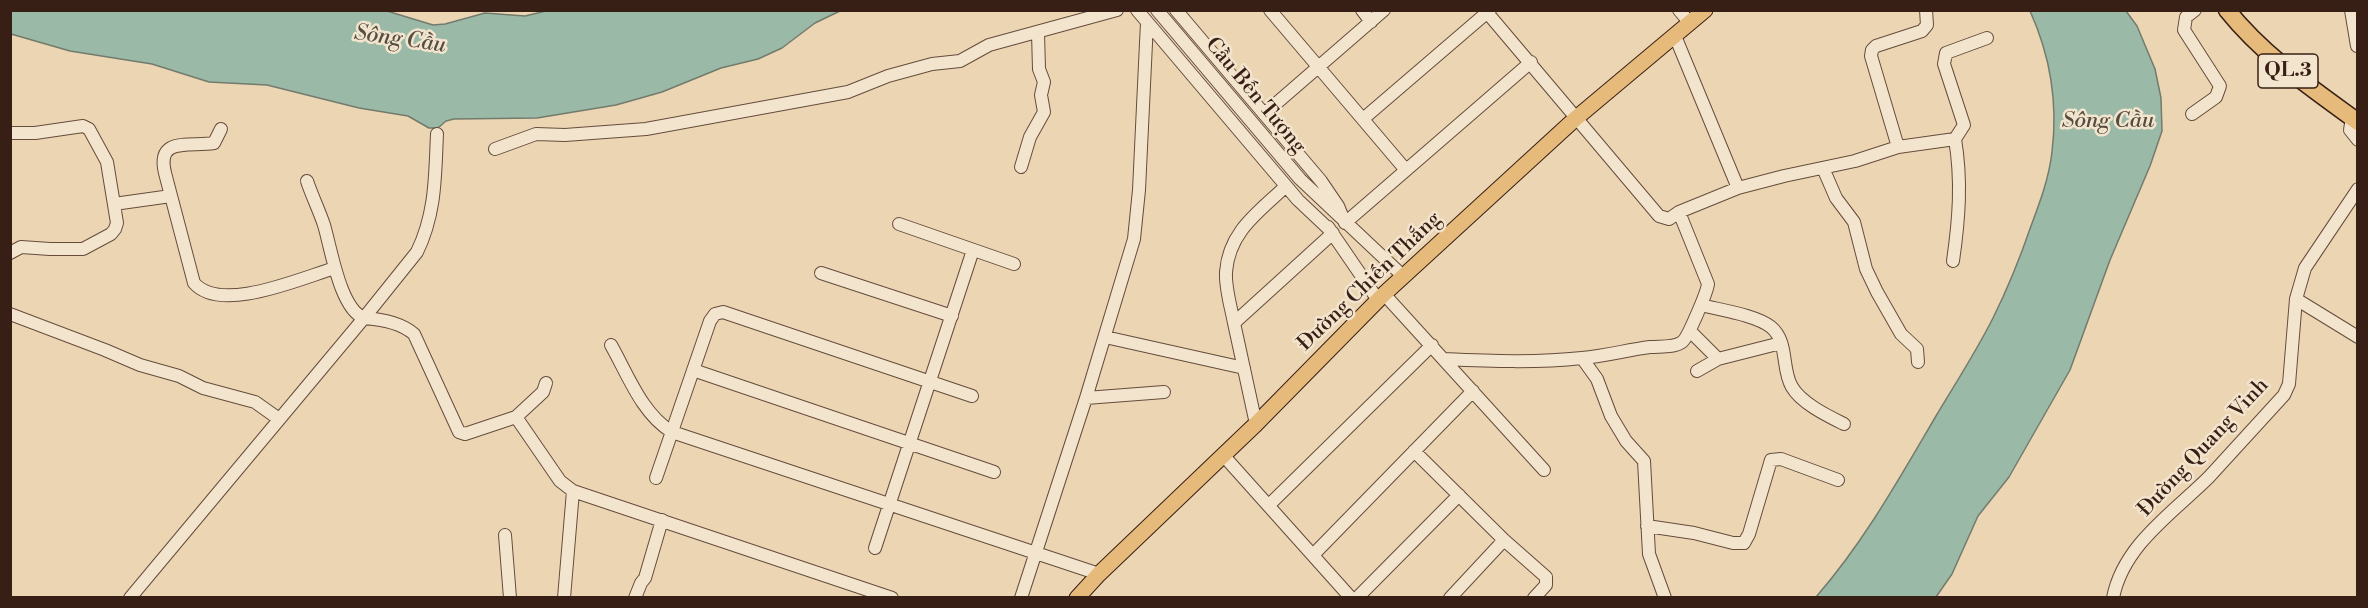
<!DOCTYPE html>
<html>
<head>
<meta charset="utf-8">
<style>
  body { margin:0 }
  #map { position:relative; width:2368px; height:608px; overflow:hidden; background:#ecd5b3; font-family:"Libre Bodoni",serif }
  canvas { display:block }
  .frame { position:absolute; inset:0; border:12px solid #381f15; pointer-events:none }
</style>
</head>
<body>
<div id="map">
<canvas width="2368" height="608"></canvas>
<div class="frame"></div>
</div>
<script>
const context = document.querySelector('canvas').getContext('2d');
context.lineJoin = 'round';
function fillPath(path, color) {
  context.fillStyle = color;
  context.fill(path, 'evenodd');
}
function strokePath(path, color, width, dash) {
  context.strokeStyle = color;
  context.lineWidth = width;
  context.lineCap = dash ? 'butt' : 'round';
  context.setLineDash(dash || []);
  context.stroke(path);
}
function label(font, color, halo, rows, align = 'center') {
  context.font = font + ' "Libre Bodoni",serif';
  context.lineWidth = 5;
  context.setLineDash([]);
  context.textBaseline = 'middle';
  context.strokeStyle = halo;
  context.fillStyle = color;
  for (const [text, x, y, turn = 0] of rows) {
    context.save();
    context.translate(x, y);
    context.rotate((+turn || 0) * Math.PI / 180);
    context.textAlign = isNaN(turn) ? turn : align;
    if (halo) context.strokeText(text, 0, 0);
    context.fillText(text, 0, 0);
    context.restore();
  }
}
const water = new Path2D(`
  M387,11L433,25L445,24L485,13L525,16L550,10L840,11L815,23L782,48L758,59L721,68L662,92L616,105L537,118L454,119L446,121L438,128H429L408,116L359,108L267,85L209,82L152,64L70,51L11,34V11Z
  M2030,11H2126L2137,26L2155,69L2161,98L2162,131L2150,166L2110,260L2070,370L2009,477L1978,516L1952,574L1936,597H1816C1864,542 1899,479 1936,416C1955,384 1976,352 1993,318C2008,288 2020,258 2031,226C2040,202 2049,178 2052,152C2058,103 2050,55 2030,11Z`);
const minor = new Path2D(`
  M1137,10L1298,200L1333,233L1234,323L1256,424
  M1157,10L1300,179L1403,276
  M1176,10L1321,181L1338,206L1345,223L1531,62
  M1270,10L1405,169
  M1362,10L1371,22
  M1679,10L1690,23
  M2351,10L2357,46
  M1675,36L1738,188
  M1264,114L1384,10
  M2192,114L2216,97L2220,86L2184,30L2186,17L2195,10
  M2352,118L2350,130L2358,140
  M1363,119L1490,10
  M221,129L214,143C190,147 156,136 165,173L194,283C221,314 301,278 335,268
  M10,133H35L83,126L89,129L107,162L117,223L115,229L111,234L83,249H50L21,247L10,253
  M437,134C435,176 436,213 417,252L364,318C380,319 401,323 414,334L459,432L465,434L516,417L560,481L573,491L892,598
  M1898,147L1871,56L1872,50L1876,46L1922,31L1927,25L1926,10
  M495,149L536,134L565,135L646,129L848,92L888,76L932,64L960,61L989,45L1117,10
  M1021,167L1030,137L1044,112L1041,95L1044,82L1039,69L1038,33
  M1823,168L1836,198L1854,222L1866,269L1877,292L1901,334L1917,349L1918,362
  M114,204L171,196
  M1679,212L1738,188L1784,176L1855,161L1898,147L1955,139L1964,125L1944,64L1946,53L1987,38
  M899,224L1014,264
  M1328,227L1378,300
  M1953,261C1959,219 1962,181 1955,139
  M821,273L952,316
  M1384,294L1544,470
  M2296,299L2358,337
  M1701,305C1720,310 1756,315 1771,327C1789,342 1781,369 1792,387C1801,403 1828,416 1844,424
  M10,314L105,350L140,365L179,376L203,388L255,402L279,419
  M1234,323C1231,307 1225,288 1226,272C1229,231 1259,212 1286,186
  M1690,331L1718,359
  M1105,337L1244,368
  M611,345C628,375 642,414 672,432L1099,574
  M1582,358L1597,379L1611,416L1626,441L1644,461L1649,554L1665,598
  M1444,359C1490,361 1536,363 1582,358C1605,356 1627,350 1650,347C1660,346 1674,348 1682,342C1688,338 1707,292 1708,284L1679,212L1669,219L1659,216L1485,10
  M693,370L994,472
  M1697,371L1718,359L1781,343
  M1086,398L1164,392
  M516,417L543,392L546,383
  M1414,451L1504,540L1546,577V585L1534,598
  M1223,455L1351,598
  M656,478L710,321L715,314L723,312L972,396
  M1269,505L1432,345
  M1647,526L1694,533L1733,543H1744L1749,534L1771,460L1781,459L1838,480
  M505,535L510,598
  M875,548L973,250
  M1313,555L1473,391
  M130,598L364,318C340,309 331,248 324,225C319,210 312,196 307,181
  M564,598L573,491
  M635,598L641,583L645,578L662,520
  M1021,598L1086,398L1134,239L1139,190L1147,22
  M1357,598L1459,495
  M1450,598L1504,540
  M2113,598C2123,545 2174,512 2209,477C2234,450 2259,422 2284,395L2289,384L2296,299L2305,268L2358,189`);
const major = new Path2D(`
  M1077,598L1099,574L1256,424L1384,294L1575,119L1705,10`);
const highway = new Path2D(`
  M2227,10C2264,56 2310,87 2358,122`);
const shields = [
  [2288,71,60]
];
const shieldNames = [
  ["QL.3",2288,71]
];
const streetNames = [
  ["Cầu Bến Tượng",1255,96,50],
  ["Đường Chiến Thắng",1370,282,-44],
  ["Đường Quang Vinh",2204,448,-47]
];
const waterNames = [
  ["Sông Cầu",400,40,8],
  ["Sông Cầu",2108,122]
];
fillPath(water, '#9ab9a7');
strokePath(water, '#737b6d', 1.5);
strokePath(minor, '#654c3c', 14);
strokePath(major, '#381f15', 17);
strokePath(highway, '#381f15', 19);
strokePath(minor, '#f3e4ce', 12);
strokePath(major, '#e6ba7a', 15);
strokePath(highway, '#e6ba7a', 16);
for (const [x, y, w] of shields) {
  const box = new Path2D();
  box.roundRect(x - w / 2, y - 17, w, 34, 4.5);
  context.fillStyle = '#f3e4ce';
  context.fill(box);
  strokePath(box, '#381f15', 1.5);
}
label('bold 20px', '#381f15', null, shieldNames);
label('21px', '#381f15', '#f3e4ce', streetNames);
label('italic 22px', '#554d41', '#f3e4ce', waterNames);
</script>
</body>
</html>
